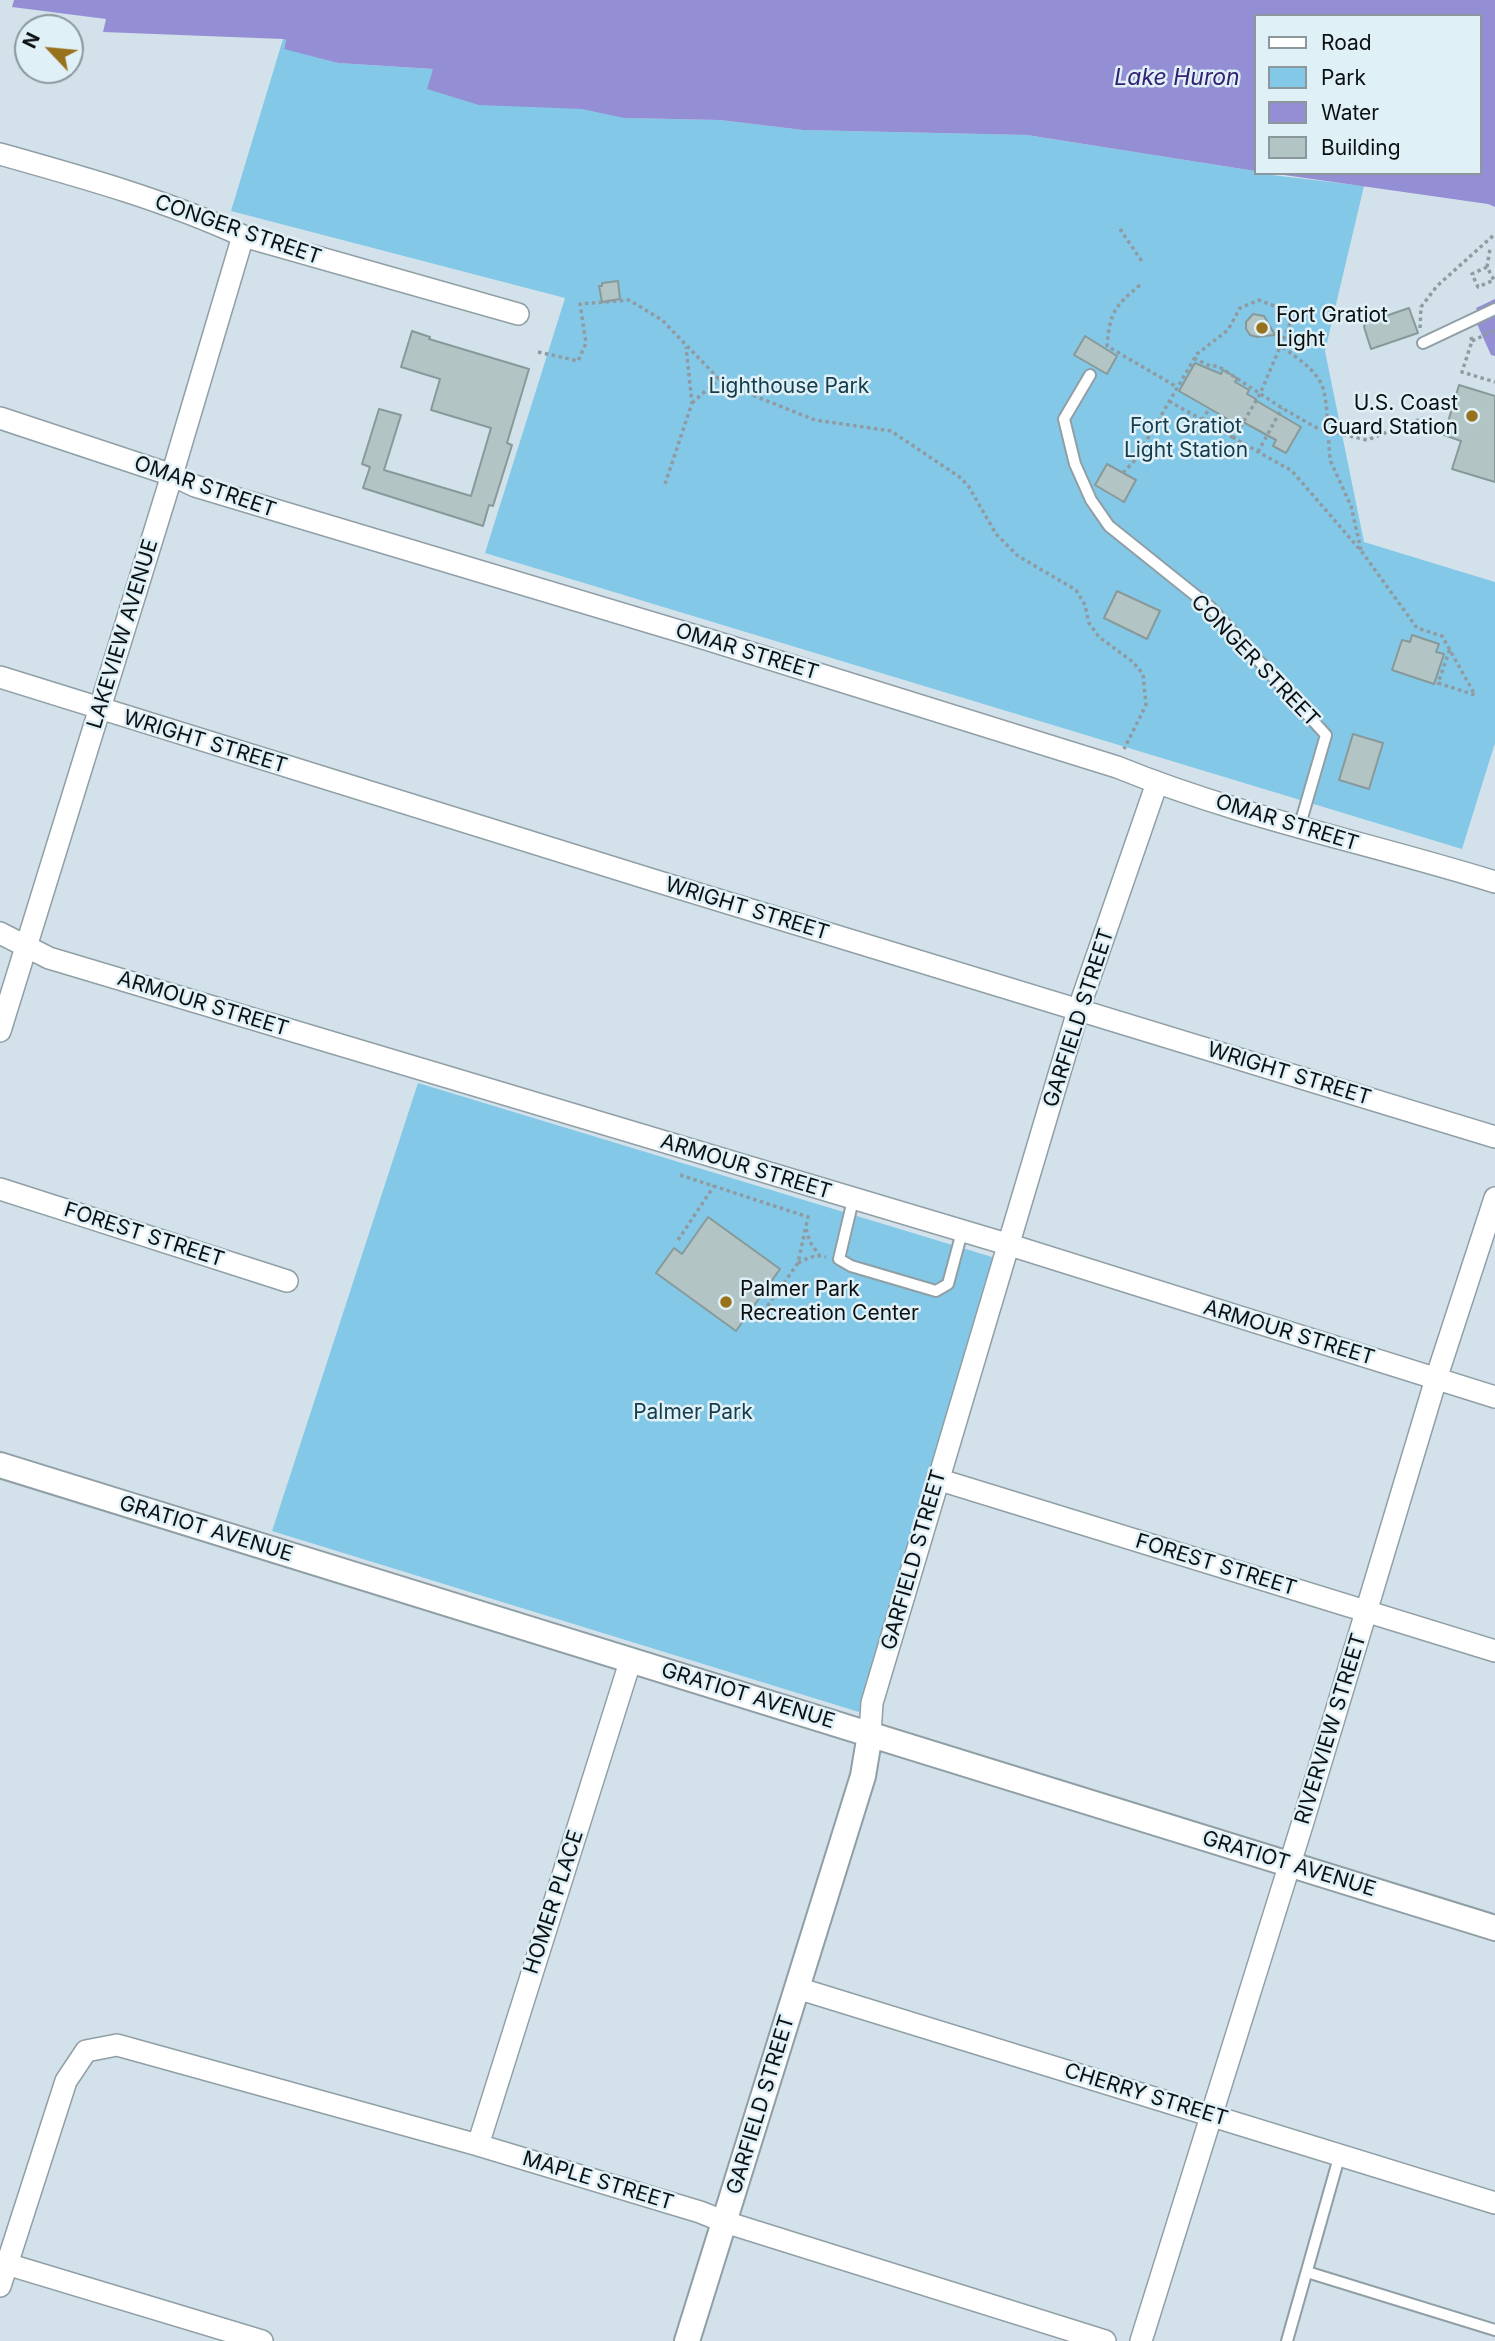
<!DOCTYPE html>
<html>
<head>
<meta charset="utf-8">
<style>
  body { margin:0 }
  #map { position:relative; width:1495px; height:2341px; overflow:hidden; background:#d3e2ea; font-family:Inter,sans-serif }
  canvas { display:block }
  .legend { position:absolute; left:1254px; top:14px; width:228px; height:161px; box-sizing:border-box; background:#e0f0f7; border:2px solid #8b979c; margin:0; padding:9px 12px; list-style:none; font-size:21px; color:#0b1113 }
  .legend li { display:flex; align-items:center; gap:14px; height:35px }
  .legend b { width:35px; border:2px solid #8b979c }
  .north { position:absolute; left:14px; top:14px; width:70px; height:70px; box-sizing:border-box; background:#e0f0f7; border:2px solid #8b979c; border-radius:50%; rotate:296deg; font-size:19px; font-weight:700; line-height:28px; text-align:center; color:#0b1113 }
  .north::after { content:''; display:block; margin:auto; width:24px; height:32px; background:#98711c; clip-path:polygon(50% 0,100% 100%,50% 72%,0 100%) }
</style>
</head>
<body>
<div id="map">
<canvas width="1495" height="2341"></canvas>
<ul class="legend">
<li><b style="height:9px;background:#fff"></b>Road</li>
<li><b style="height:19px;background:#84c8e8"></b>Park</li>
<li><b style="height:19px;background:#948ed4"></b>Water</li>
<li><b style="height:19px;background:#b2c4c4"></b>Building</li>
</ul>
<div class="north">N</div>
</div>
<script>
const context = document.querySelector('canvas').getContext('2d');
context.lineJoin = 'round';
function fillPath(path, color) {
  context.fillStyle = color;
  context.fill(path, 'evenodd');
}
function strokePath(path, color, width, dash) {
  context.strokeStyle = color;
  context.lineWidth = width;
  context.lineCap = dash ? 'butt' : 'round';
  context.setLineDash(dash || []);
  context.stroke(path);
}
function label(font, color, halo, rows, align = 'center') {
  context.font = font + ' Inter,sans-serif';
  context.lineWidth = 5;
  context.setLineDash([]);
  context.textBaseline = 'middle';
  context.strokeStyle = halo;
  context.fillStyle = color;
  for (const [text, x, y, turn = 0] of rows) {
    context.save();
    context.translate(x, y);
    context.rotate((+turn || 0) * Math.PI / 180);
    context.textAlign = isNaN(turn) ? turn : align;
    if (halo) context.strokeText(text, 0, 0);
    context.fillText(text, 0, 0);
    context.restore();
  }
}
const green = new Path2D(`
  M283,39L286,40L284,48L338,63L433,69L624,118L720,120L803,130L1027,135L1255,171V173L1364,186L1325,351L1364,542L1495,582V743L1462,849L485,553L565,298L231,211Z
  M418,1083L1002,1260L859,1712L272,1531Z`);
const water = new Path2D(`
  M14,0H1495V207L1488,204L1270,173H1479V16H1255V171L1027,135L803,130L720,120L624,118L582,109L479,105L427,89L433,69L338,63L284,49L286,40L283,39L103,32L106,19L12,7Z
  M1495,299V356L1491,355L1477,324L1482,322L1476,308Z`);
const building = new Path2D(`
  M618,281L620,299L602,302L599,286H602V283Z
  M1409,308L1418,333L1371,349L1364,327L1365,323Z
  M1253,314L1264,316L1275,335L1257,337L1250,335L1246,329V322Z
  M412,331L430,337L429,339L529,369L507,443L512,445L493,506L489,505L483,526L363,488L370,467L362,464L379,409L401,415L384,470L471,496L491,428L431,410L440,379L401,367Z
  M1085,336L1117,356L1107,374L1074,355Z
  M1195,363L1221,374L1223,370L1237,378L1235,382L1249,390L1247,394L1256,399L1255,400L1301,427L1286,453L1273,446L1276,440L1243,422L1240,426L1179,391Z
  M1459,385L1495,396V482L1452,469L1461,441L1444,435Z
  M1107,464L1136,480L1124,502L1095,485Z
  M1117,591L1160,611L1147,639L1104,618Z
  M1412,635L1439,644L1436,652L1444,654L1434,684L1392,670L1402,640L1410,642Z
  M1353,734L1383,743L1369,789L1339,780Z
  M708,1217L780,1269L736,1331L656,1273L674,1248L682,1254Z`);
const path = new Path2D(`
  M1120,229L1143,263
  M1487,267L1472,274L1478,287L1494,280L1487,267L1490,249
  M1140,285C1114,307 1110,312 1107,346L1177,387
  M1420,328L1421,307L1437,286L1495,234
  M1471,337L1472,341L1462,372L1495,382
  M1472,341L1495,330
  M538,352L578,361L586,343L580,304L629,300L662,320L719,379L732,387L815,420L891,431L961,478L969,487L996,534L1018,556L1076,590L1085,605L1089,623L1099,637L1133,662L1143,674L1146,705L1124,749
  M1194,358L1210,366H1218L1282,408L1317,428L1328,431C1327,418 1327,404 1324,392C1320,371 1295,357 1280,345
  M1169,401L1234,438
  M692,403L719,379
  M1142,419L1155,427
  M1202,420L1209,409
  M1258,452L1282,408
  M1123,473L1135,460L1197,354L1228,330L1240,308L1259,300L1294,314L1260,394L1234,438L1292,471L1362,552L1417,628L1442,636L1475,695L1438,683L1450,649
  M665,484L692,403L686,347
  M1361,550L1351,506L1330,460L1328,431L1367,440L1423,418
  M680,1175L808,1217L798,1263L756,1322
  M806,1229L810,1242L819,1255
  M678,1240L714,1186
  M798,1263C808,1258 815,1254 826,1257`);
const service = new Path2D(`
  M1423,343L1495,309
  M1090,375L1064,419L1075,464L1091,500L1109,526L1210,607L1326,735L1299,828
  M853,1200L839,1259L851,1266L936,1291L948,1284L962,1232
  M1307,2272L1495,2330
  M1287,2341L1340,2154`);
const minor = new Path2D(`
  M0,154C82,177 165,200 243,236L518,314
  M0,418L172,475L195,486L706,639L1117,767C1240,817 1369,843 1495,882
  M0,677L656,881L1495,1137
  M0,933L49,958L1010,1245L1495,1397
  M0,1031L172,475L243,236
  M0,1189L287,1281
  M937,1479L1495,1651
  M870,1734L872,1703L1078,1011L1157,783
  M797,1988L1495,2203
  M478,2145L631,1659
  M0,2262L262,2341
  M0,2286L66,2081L86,2051L117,2045L478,2145L700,2212L725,2222L1105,2341
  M1141,2341L1302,1825L1436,1379L1495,1198`);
const tertiary = new Path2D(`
  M0,1465L1495,1928
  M687,2341L863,1776L870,1734`);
const markers = [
  [1262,328,7,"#98711c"],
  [1472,416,7,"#98711c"],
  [726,1302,7,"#98711c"]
];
const streetNames = [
  ["CONGER STREET",238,230,19],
  ["OMAR STREET",205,487,19],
  ["LAKEVIEW AVENUE",123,634,-73],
  ["OMAR STREET",747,652,17],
  ["CONGER STREET",1255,661,46],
  ["WRIGHT STREET",205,742,17],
  ["OMAR STREET",1287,823,17],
  ["WRIGHT STREET",747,909,17],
  ["ARMOUR STREET",203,1004,17],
  ["GARFIELD STREET",1079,1018,-72],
  ["WRIGHT STREET",1289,1074,17],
  ["ARMOUR STREET",746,1167,17],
  ["FOREST STREET",144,1235,18],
  ["ARMOUR STREET",1289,1333,17],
  ["GRATIOT AVENUE",206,1529,17],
  ["GARFIELD STREET",914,1560,-74],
  ["FOREST STREET",1216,1565,17],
  ["GRATIOT AVENUE",748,1696,17],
  ["RIVERVIEW STREET",1331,1729,-73],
  ["GRATIOT AVENUE",1289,1864,17],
  ["HOMER PLACE",554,1902,-72],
  ["CHERRY STREET",1146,2095,17],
  ["GARFIELD STREET",761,2105,-73],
  ["MAPLE STREET",598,2181,17]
];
const poiNames = [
  ["Fort Gratiot",1276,316],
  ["Light",1276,340],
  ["U.S. Coast",1458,404,"right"],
  ["Guard Station",1458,428,"right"],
  ["Palmer Park",740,1290],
  ["Recreation Center",740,1314]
];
const parkNames = [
  ["Lighthouse Park",789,387],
  ["Fort Gratiot",1186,427],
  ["Light Station",1186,451],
  ["Palmer Park",693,1413]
];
const waterNames = [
  ["Lake Huron",1177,78]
];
fillPath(green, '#84c8e8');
fillPath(water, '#948ed4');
fillPath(building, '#b2c4c4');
strokePath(building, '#88999a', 2);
strokePath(service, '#909fa6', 14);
strokePath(minor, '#909fa6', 24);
strokePath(tertiary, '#909fa6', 28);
strokePath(path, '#8f9ba1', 3.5, [3.5, 3.5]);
strokePath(service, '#fff', 10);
strokePath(minor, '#fff', 21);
strokePath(tertiary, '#fff', 24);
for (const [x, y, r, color] of markers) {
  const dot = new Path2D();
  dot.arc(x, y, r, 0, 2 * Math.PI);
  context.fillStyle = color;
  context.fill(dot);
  strokePath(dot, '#e0f0f7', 2.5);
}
label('21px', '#0b1113', '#e0f0f7', streetNames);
label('21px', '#0b1113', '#e0f0f7', poiNames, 'left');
label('21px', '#133c4d', '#e0f0f7', parkNames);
label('italic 23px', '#342072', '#e0f0f7', waterNames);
</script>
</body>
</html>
